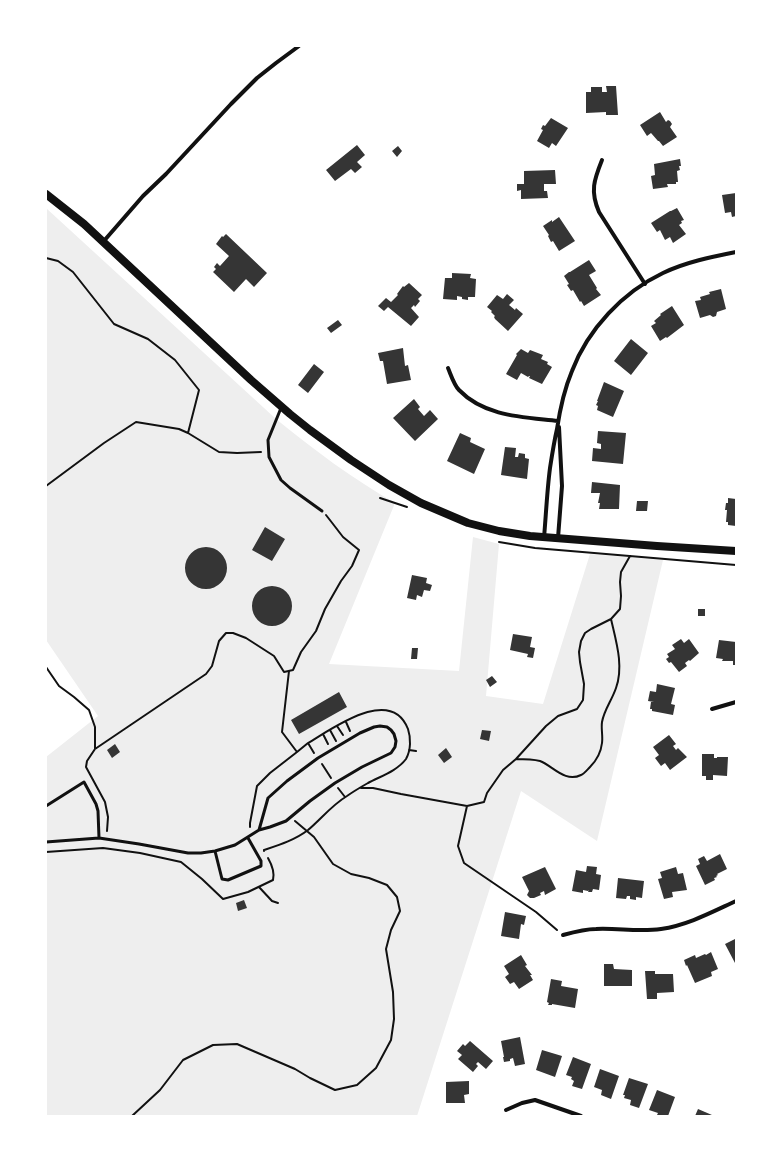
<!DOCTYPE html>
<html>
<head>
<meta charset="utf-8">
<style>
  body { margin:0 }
  #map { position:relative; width:782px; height:1162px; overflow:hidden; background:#fff; font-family:Bitter,serif }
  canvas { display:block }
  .frame { position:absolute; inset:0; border:47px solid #fff; pointer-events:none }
</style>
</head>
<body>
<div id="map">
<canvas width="782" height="1162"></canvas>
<div class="frame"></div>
</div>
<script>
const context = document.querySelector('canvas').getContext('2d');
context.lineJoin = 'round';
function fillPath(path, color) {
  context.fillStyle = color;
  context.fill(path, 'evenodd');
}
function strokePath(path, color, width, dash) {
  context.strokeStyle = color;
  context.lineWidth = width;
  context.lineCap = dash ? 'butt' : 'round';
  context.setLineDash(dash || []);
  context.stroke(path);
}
const green = new Path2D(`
  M46,208L276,419C314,450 353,479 395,503L329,664L459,671L473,537L499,544L486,696L543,704L590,554L663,560L597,841L521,791L417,1116H46V757L98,716L46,640Z`);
const building = new Path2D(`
  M606,86H616L618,115H606V112L586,113V92H591V87H602V92H607Z
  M660,112L666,122L668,120L670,121L672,124L670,127L677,137L663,146L659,141H658L651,133L647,136L640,125Z
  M551,118L568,128L556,146L552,143L549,148L537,141L543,130L541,129L543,125L545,126Z
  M357,145L365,155L357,162L362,167L355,173L351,169L335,181L326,170Z
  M398,146L402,151L397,157L392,151Z
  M680,159L681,166H679L680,170L677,171L678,182H676V184H667L668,187L653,189L651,176L655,175L654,164Z
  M555,170L556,184H544V191H547L548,198L521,199V190L517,191V184H524V171Z
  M736,193V216L732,217L731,212L725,213L722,195Z
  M677,208L684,220L681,221L682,223L679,225L686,234L673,243L670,237L665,240L660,230L657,232L651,223L670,211H671Z
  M559,217L575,241L559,251L553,241L551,242L548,236L549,235L543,226L552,220V222Z
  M226,234L267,273L254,287L246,279L234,292L213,272L216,269L214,267L217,263L220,266L229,256L216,244L222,236L223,237Z
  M589,260L596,271L589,275L597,288L596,289L601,295L584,306L581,301L580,302L573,290L571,291L567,285L569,284L564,276L569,272H570Z
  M452,273L471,274L470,278L476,279L475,297H468V300L462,299V297L457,296V300L443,299L445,278H452Z
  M409,283L422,295L418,299L420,301L415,307L414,305L411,308L419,317L411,326L388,307L384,311L378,306L386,298L391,302L398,295L397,294L403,286L404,287Z
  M721,289L726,309L717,312L716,316L713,317L710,315L700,318L695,301L701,300L700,297L710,294L709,292Z
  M507,294L514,300L509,305L515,310L516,308L523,314L508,331L495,319L494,317L495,316L491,312L492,311L487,307L497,295L503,299Z
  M672,306L684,325L667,338L666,337L660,341L651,326L656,323L654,321L661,315L660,314Z
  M338,320L342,325L331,333L327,328Z
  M631,339L648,353L631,375L614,361Z
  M403,348L405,366L408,365L411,380L387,384L383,361H380L378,353Z
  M521,349L528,353L530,350L543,355L541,359L548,362L547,364L552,367L542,384L529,378L530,376H529L528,377L521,373L517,380L506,374L517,355L516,354Z
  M314,364L324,372L308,393L298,385Z
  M604,382L624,391L613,417L597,410L598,406L596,405L598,401H597Z
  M414,399L420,407L418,409L424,416L430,410L438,419L415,441L393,418Z
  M598,431L626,433L623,464L592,461L593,448L601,449V444L597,443Z
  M460,433L471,438L470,442L485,449L474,474L447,461Z
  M505,447L516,448L515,457H518L519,453L525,454V458L529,459L527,479L501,475Z
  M592,482L620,485L619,509H599L600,503H598L600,493H591Z
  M728,498L736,499V526L728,525V522H726L727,510H725L726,503H728Z
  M637,501H648L647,511H636Z
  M265,527L285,539L272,561L252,550Z
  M185 568a21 21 0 1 1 42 0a21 21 0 1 1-42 0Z
  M412,575L427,578L426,583L432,585L430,591L424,590L422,597L417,595L416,600L407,598Z
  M252 606a20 20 0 1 1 40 0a20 20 0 1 1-40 0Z
  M698,609H705V616H698Z
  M513,634L532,637L530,647L535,648L533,658L527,657L528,654L510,650Z
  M681,639L684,643L689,639L699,653L690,661L689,660L685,663L687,666L679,672L671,662L669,663L666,659L669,657L667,654L675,649L672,645Z
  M719,640L736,642V665H733V661H722L723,659L716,658Z
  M412,648H418L417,659H411Z
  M492,676L497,682L490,687L486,680Z
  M657,684L675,688L671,704L675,705L673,715L652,711V709H650L651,702H654L648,701L650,691L656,692Z
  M339,692L347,707L299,734L291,720Z
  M482,730L491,731L489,741L480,739Z
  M669,735L676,744L673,746L676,750L678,748L687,757L670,770L665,763L661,766L655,758L659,755L653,747Z
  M115,744L120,752L112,758L107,750Z
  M446,748L452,757L444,763L438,755Z
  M702,754H714V758H717V757H728L727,776L713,775V780H706V776H702Z
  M720,854L727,869L717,874L718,875L716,876L717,877L714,878L715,880L705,885L696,866L700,864L698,859L704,856L707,861Z
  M587,866L597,867L596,874L601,875L599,890L593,889L592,892H588L589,890L588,891L583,890V893L572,891L576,870L586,872Z
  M545,867L556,889L545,895L544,891L540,893L541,895L534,898H530L527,895L529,891L522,877Z
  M676,867L678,874L683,873L687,890L672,892L673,897L664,899L658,879L662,878L660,872Z
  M618,878L644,881L642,898L636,897V900L630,899V896H627L626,899L616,898Z
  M244,900L247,908L238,911L236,903Z
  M505,912L526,916L524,925L521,924L519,939L501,936Z
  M735,939L736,941V962L735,963L725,944Z
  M711,952L718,969L711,972L712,976L695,983L687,965L686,966L684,960L695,955L696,958L705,954L706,955Z
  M521,955L527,965L525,966L532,975H530L533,980L519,989L514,982L510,984L505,977L509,974L504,966Z
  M604,964H613L614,969L632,970V986H604Z
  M645,971H655V974H673L674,992L657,993V999H647Z
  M551,979L562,981L561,986L578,989L575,1008L552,1004V1005H548L549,1003L547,1002Z
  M520,1037L525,1064L515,1066L513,1058L510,1059V1061L504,1062L503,1057H504L501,1041Z
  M470,1041L493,1061L486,1069L478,1062L476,1064L478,1066L473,1072L458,1059L462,1055L457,1051L463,1044L465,1046Z
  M542,1050L562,1056L555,1077L536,1070Z
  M573,1057L591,1064L582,1089L572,1086L574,1081L571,1079L572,1077L566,1075Z
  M600,1069L619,1076L611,1099L601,1095L602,1090L594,1087Z
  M629,1078L648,1084L639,1108L630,1105L631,1100L624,1098L625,1095H623Z
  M469,1081V1094L464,1095L465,1103H446V1082Z
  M657,1090L675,1097L668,1116H661L657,1115L658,1113L649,1110Z
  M698,1109L712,1115L711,1116H695Z`);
const path = new Path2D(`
  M46,258L58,261L73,272L114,324L148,339L175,360L199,390L188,433L179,429L136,422L104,443L46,486
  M188,433L219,452L237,453L261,452
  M380,498L407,507
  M499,542L535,548L736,565
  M46,667L59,686L74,697L89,710L95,727V749
  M289,671L282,732L297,752L308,743L314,753
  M346,722L350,731
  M337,726L343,735
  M330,730L336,741
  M323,734L328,744
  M409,750L416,751
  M516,759C524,759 532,759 540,761C553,766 565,783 581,775C584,774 587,770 590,767C596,761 601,752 602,743C603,736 601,729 602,722C604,710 612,700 616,688C624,666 616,641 611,619
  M322,764L331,778
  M338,788L345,797
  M361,788H373L401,794L467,806L484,802L487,793L503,770L516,759L546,726L558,716L577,709L583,700L584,684L580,662L579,652L581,641L585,633L591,629L611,619L620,609L621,596L620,582L621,572L630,556
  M467,806L458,846L464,863L536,912L557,930
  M250,827V823L257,786L270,773L297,752
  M107,831L108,817L105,802L86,767L87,761L95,749L206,674L212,666L219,641L226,633H233L246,638L274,656L284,672L293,670L301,652L316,631L325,609L341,581L352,566L359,550L343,537L333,524L326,515
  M264,851V850C279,845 295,840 308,830C321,819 332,805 347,796C354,791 361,787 368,783C381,776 397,771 406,759C411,750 411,738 408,729C391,685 332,729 308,743
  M46,852L103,848L140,853L181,862L202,879L223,899L248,892L273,880C275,872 272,865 268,858
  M259,887L272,901L278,903
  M132,1116L160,1090L183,1060L213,1045L237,1044L295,1069L310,1078L335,1090L357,1085L376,1068L391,1040L394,1019L393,992L386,949L391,930L400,911L397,897L387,885L369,878L351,874L333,864L314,837L295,821`);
const service = new Path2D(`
  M281,408L268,440L269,457L281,480L290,488L322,511
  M46,806L84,782L96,804L98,811L99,838
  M46,842L99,838L139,844L188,853H201L215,851L235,845L259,830L270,827L286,821L310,801L335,783L362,767L391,753L395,747L396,741L394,734L391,730L387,727L380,726L374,727L360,733L318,758L287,781L268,798L259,830
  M215,851L222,879L228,880L261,866V861L248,838`);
const minor = new Path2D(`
  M602,160C594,180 590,191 599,212L645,284
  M103,242L143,196L166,174L231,104L257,78L276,63L299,46
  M448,368C451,375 454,385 459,390C485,417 524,417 558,421
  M544,538C546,515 547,491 550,468C552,455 554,442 557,429C560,409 564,390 572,371C588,329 623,292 663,273C686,262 711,257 736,252
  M558,538L562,486L559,427
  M712,709L736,702
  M563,935C574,932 585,929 596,929C618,928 639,932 661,929C688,925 712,912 736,901
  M506,1110L522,1103L535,1100L581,1116`);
const secondary = new Path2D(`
  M46,194L84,224L251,380L290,414L310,430L351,460L389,485L421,503L468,523L499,531L530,536L657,546L736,551`);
fillPath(green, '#eee');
fillPath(building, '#353535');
strokePath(path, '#111', 2);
strokePath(service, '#111', 3);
strokePath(minor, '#111', 4);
strokePath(secondary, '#111', 8);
</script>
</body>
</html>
